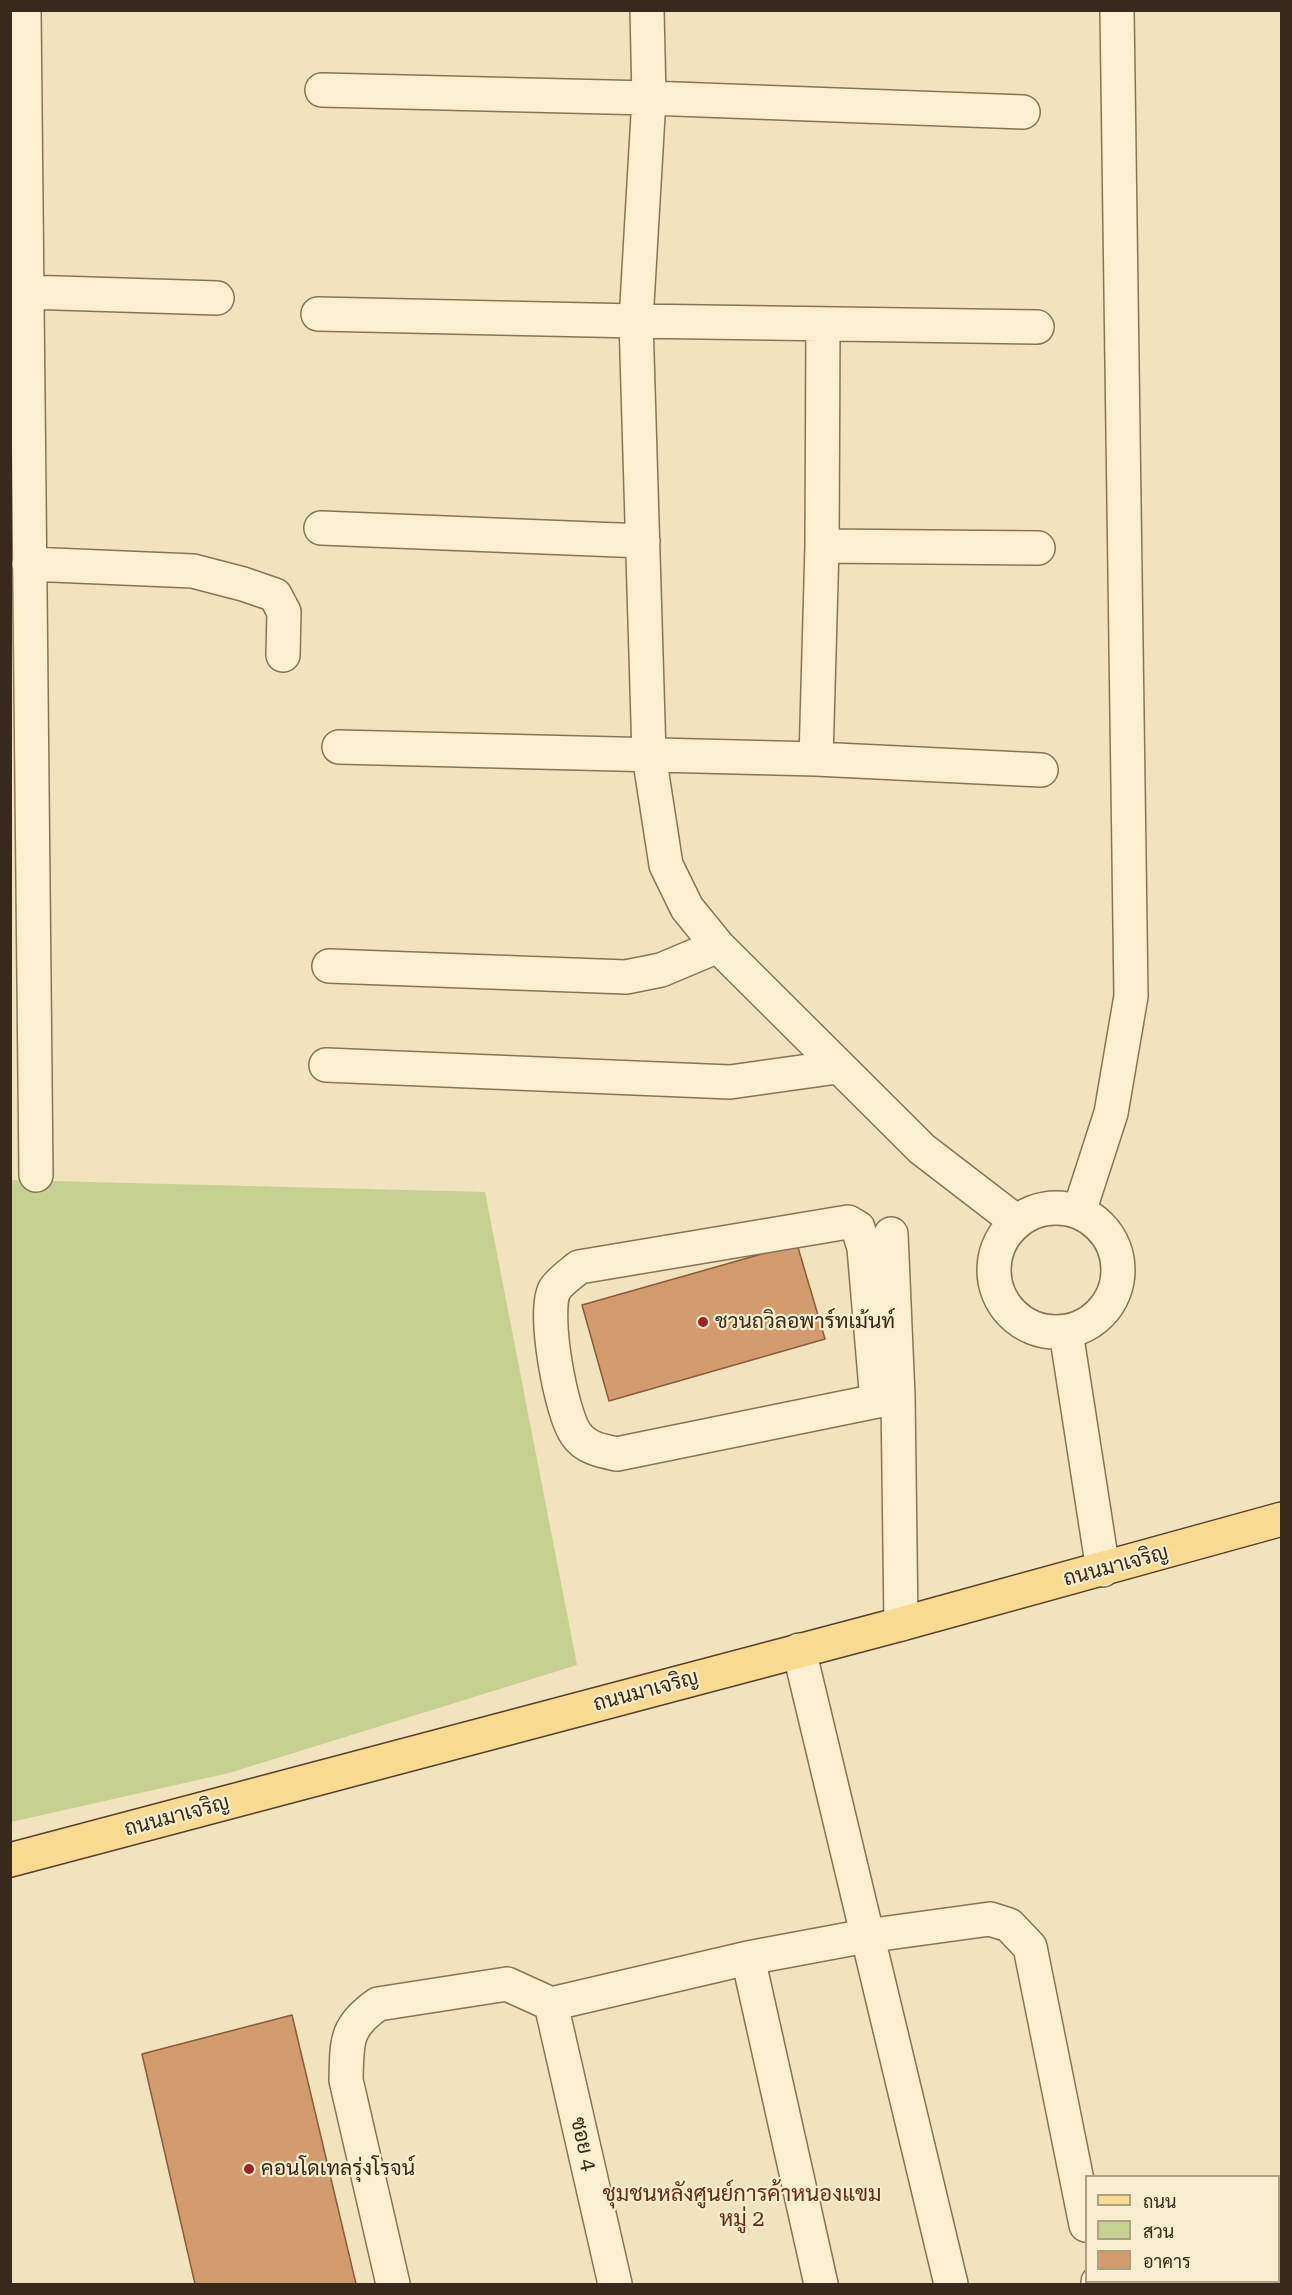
<!DOCTYPE html>
<html>
<head>
<meta charset="utf-8">
<style>
  body { margin:0 }
  #map { position:relative; width:1292px; height:2295px; overflow:hidden; background:#f1e3bd; font-family:"Roboto Serif",Sarabun,serif }
  canvas { display:block }
  .frame { position:absolute; inset:0; border:12px solid #382a1b; pointer-events:none }
  .legend { position:absolute; left:1085px; top:2175px; width:195px; height:108px; box-sizing:border-box; background:#f8edcd; border:2px solid #ab9f86; margin:0; padding:8px 10px; list-style:none; font-size:18px; color:#382a1b }
  .legend li { display:flex; align-items:center; gap:12px; height:30px }
  .legend b { width:30px; border:2px solid #ab9f86 }
</style>
</head>
<body>
<div id="map">
<canvas width="1292" height="2295"></canvas>
<div class="frame"></div>
<ul class="legend">
<li><b style="height:8px;background:#f8db91"></b>ถนน</li>
<li><b style="height:16px;background:#c6d090"></b>สวน</li>
<li><b style="height:16px;background:#d29c6f"></b>อาคาร</li>
</ul>
</div>
<script>
const context = document.querySelector('canvas').getContext('2d');
context.lineJoin = 'round';
function fillPath(path, color) {
  context.fillStyle = color;
  context.fill(path, 'evenodd');
}
function strokePath(path, color, width, dash) {
  context.strokeStyle = color;
  context.lineWidth = width;
  context.lineCap = dash ? 'butt' : 'round';
  context.setLineDash(dash || []);
  context.stroke(path);
}
function label(font, color, halo, rows, align = 'center') {
  context.font = font + ' "Roboto Serif",Sarabun,serif';
  context.lineWidth = 4.5;
  context.setLineDash([]);
  context.textBaseline = 'middle';
  context.strokeStyle = halo;
  context.fillStyle = color;
  for (const [text, x, y, turn = 0] of rows) {
    context.save();
    context.translate(x, y);
    context.rotate((+turn || 0) * Math.PI / 180);
    context.textAlign = isNaN(turn) ? turn : align;
    if (halo) context.strokeText(text, 0, 0);
    context.fillText(text, 0, 0);
    context.restore();
  }
}
const green = new Path2D(`
  M11,1180L485,1192L577,1665L229,1773L11,1822Z`);
const building = new Path2D(`
  M797,1244L825,1339L609,1401L582,1305Z
  M292,2015L356,2284H195L142,2054Z`);
const minor = new Path2D(`
  M24,10L36,1175
  M647,10L649,98L636,321L649,755L666,865L687,908L718,946L922,1149L1017,1222
  M322,90L649,98L1023,112
  M26,292L217,298
  M318,314L636,321L1037,327
  M321,528L643,541
  M822,546L1038,548
  M29,564L193,571L243,584L275,595L284,612L283,655
  M339,747L816,759L1041,770
  M816,759L822,546L823,324
  M329,966L626,977L661,970L718,946
  M326,1065L730,1082L837,1067
  M994 1270a62 62 0 1 1 124 0a62 62 0 1 1-124 0Z
  M1079,1212L1111,1113L1131,996L1117,10
  M891,1234L898,1396L901,1624
  M1066,1332L1103,1570
  M877,1401L864,1248L858,1228L848,1222L579,1267C572,1273 560,1281 555,1289C542,1310 561,1414 576,1434C585,1448 602,1451 617,1454L877,1401L898,1396
  M799,1650L951,2284
  M748,1958L821,2284
  M551,2004L615,2284
  M1098,2282L1099,2284
  M393,2284L346,2080C347,2041 345,2027 378,2004L507,1984L551,2004L748,1958L866,1936L990,1919L1009,1925L1030,1947L1086,2225`);
const major = new Path2D(`
  M10,1860L901,1624L1282,1519`);
const markers = [
  [703,1322,6,"#9e2320"],
  [249,2169,6,"#9e2320"]
];
const poiNames = [
  ["ชวนถวิลอพาร์ทเม้นท์",715,1322],
  ["คอนโดเทลรุ่งโรจน์",261,2169]
];
const streetNames = [
  ["ถนนมาเจริญ",1116,1566,-15],
  ["ถนนมาเจริญ",646,1691,-15],
  ["ถนนมาเจริญ",177,1816,-15],
  ["ซอย 4",583,2144,77]
];
const neighbourhoodNames = [
  ["ชุมชนหลังศูนย์การค้าหนองแขม",742,2195],
  ["หมู่ 2",742,2220]
];
fillPath(green, '#c6d090');
fillPath(building, '#d29c6f');
strokePath(building, '#8b5c39', 1.5);
strokePath(minor, '#8a7355', 36);
strokePath(major, '#57402a', 36);
strokePath(minor, '#fbf0d0', 33);
strokePath(major, '#f8db91', 33);
for (const [x, y, r, color] of markers) {
  const dot = new Path2D();
  dot.arc(x, y, r, 0, 2 * Math.PI);
  context.fillStyle = color;
  context.fill(dot);
  strokePath(dot, '#f8edcd', 2);
}
label('21px', '#382a1b', '#f8edcd', poiNames, 'left');
label('21px', '#382a1b', '#f8edcd', streetNames);
label('22px', '#682a17', '#f8edcd', neighbourhoodNames);
</script>
</body>
</html>
